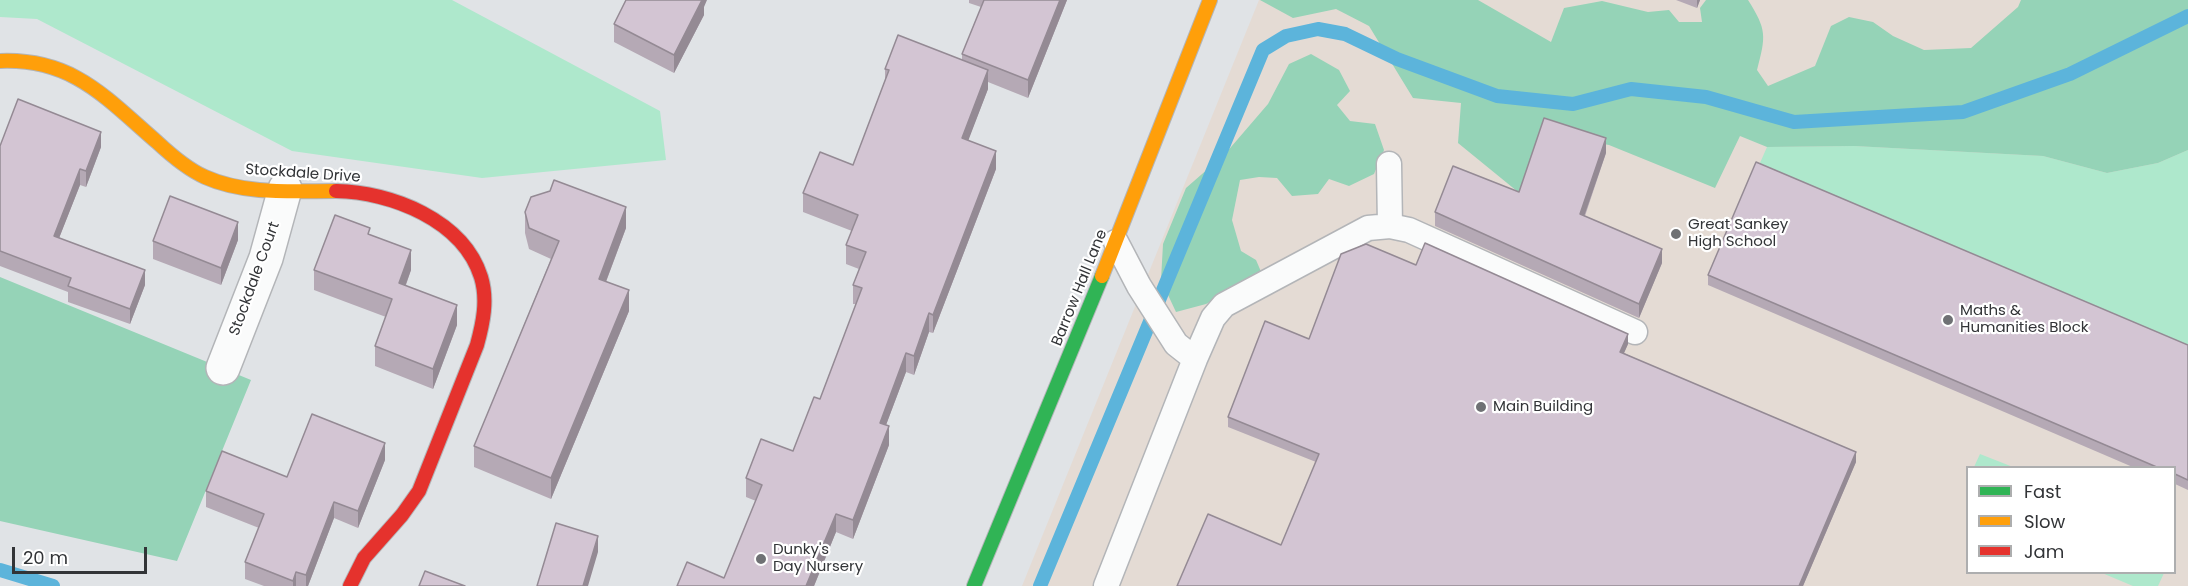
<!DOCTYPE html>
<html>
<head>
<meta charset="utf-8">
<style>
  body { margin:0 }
  #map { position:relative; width:2188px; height:586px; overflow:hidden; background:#e0e3e6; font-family:Poppins,sans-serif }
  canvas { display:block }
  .legend { position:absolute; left:1966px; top:466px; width:210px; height:108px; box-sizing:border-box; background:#fff; border:2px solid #adaeaf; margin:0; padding:8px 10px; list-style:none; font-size:18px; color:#323437 }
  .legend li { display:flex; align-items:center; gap:12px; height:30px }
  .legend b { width:30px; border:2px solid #adaeaf }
  .scale { position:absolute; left:12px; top:547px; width:135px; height:27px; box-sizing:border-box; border:3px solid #323437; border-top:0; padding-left:8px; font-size:18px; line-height:21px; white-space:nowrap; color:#323437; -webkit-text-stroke:4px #fff; paint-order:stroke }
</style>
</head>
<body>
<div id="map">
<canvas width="2188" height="586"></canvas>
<ul class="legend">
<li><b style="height:8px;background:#30b455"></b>Fast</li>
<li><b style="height:8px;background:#ff9f0a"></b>Slow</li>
<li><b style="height:8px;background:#e5322d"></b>Jam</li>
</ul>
<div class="scale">20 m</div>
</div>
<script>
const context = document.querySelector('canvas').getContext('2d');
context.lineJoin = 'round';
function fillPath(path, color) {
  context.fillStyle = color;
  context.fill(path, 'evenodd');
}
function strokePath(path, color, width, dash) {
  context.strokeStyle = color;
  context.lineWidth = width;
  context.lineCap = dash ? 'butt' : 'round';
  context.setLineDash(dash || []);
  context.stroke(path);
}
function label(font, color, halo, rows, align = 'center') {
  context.font = font + ' Poppins,sans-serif';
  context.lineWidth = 4.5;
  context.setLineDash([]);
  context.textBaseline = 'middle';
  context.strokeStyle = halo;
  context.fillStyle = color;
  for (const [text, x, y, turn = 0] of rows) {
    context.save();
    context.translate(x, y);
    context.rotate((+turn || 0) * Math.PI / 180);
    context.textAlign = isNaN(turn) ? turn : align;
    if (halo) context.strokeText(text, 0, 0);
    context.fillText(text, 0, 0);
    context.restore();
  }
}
const education = new Path2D(`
  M1259,0H2188V586H1022ZM1968,468H2174V572H1968Z`);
const green = new Path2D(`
  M0,0H452L660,111L666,160L482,178L292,151L37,19L0,17Z
  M1854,146L2043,156L2107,173L2158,163L2188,150V355L1756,172L1767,147Z
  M1980,454L2013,467H1974Z
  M2102,573H2164L2158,586H2133Z`);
const forest = new Path2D(`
  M1260,0H1478L1551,42L1564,8L1602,1L1648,12L1669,10L1679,22H1702L1700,8L1706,0H1748C1767,30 1766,36 1757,70L1768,86L1815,66L1831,26L1849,17L1873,22L1893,36L1924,50L1971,48L2018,7L2021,0H2188V150L2158,163L2107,173L2043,156L1854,146L1767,147L1740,136L1715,188L1609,145L1544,133L1523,196L1458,143L1461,103L1413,98L1369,26L1336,9L1293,18Z
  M1311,54L1339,70L1350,91L1337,105L1350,121L1375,124L1384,150L1374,174L1349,186L1329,179L1318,194L1292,196L1277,178L1259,177L1240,180L1232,220L1241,251L1256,260L1262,274L1206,304L1176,312L1161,280L1163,244L1186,188L1225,154L1268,104L1289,64Z
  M0,277L251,380L177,561L0,521Z`);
const stream = new Path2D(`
  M0,570L53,586
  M1040,586L1263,50L1286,36L1318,29L1345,34L1397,59L1497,96L1573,104L1631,89L1706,97L1794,122L1963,112L2070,74L2188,16`);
const lane = new Path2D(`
  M1390,226L1409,230L1635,332
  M1195,359L1213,318L1224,305L1368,228L1390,226L1389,164
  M1106,586L1195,359L1176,344L1139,286L1116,242`);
const street = new Path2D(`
  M223,368L266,258L285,189`);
const fast = new Path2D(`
  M974,586L1102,276`);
const slow = new Path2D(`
  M0,61C73,58 106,98 157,142C172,156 187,169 205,177C245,195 293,191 336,191
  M1102,276L1210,0`);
const jam = new Path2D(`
  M336,191C391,192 463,220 481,277C488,300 483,323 477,345L419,491L402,515L364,558L350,586`);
const wall = new Path2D(`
  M969,0H1067L1028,98L988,82V89L968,140L996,169L933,333L929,332L914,375L906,372L886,425L889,445L853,539L836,532L814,586H677L724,578L756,501L746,497V478L793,451L820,399L856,304H853V285L859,269L846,264V245L852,231L803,212V193L853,165L885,80V69L962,60V54L981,7L969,3Z
  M1676,0H1700L1697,8Z
  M704,7V15L674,73L614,42V24Z
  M0,146L101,147L86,187L80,185L59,238L145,285L130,324L68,302V292L0,266Z
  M1606,153L1585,216L1662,263L1639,318L1435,226V212L1519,192Z
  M525,212L626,228L606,282L629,311L551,499L474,467V446L551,259L529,249L525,233Z
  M370,235L411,270L406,285L457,325L433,389L375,366V346L386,317L314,290V270Z
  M238,240L221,285L153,259V241Z
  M1416,265L1628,344L1624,353L1856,462L1803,586H1177L1281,545L1316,462L1228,427V417L1309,339Z
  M1708,275L2188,345V490L2175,484V468H2135L1708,285Z
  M385,460L358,528L334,518L308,586H264L245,579V562L259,528L206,507V491Z`);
const shadedWall = new Path2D(`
  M700,0H707L704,7V15L674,73V55Z
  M1060,0H1067L1028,98V80Z
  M1697,0H1700L1697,8Z
  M988,70V89L962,157V138Z
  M101,132V147L86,187V171Z
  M1606,138V153L1580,228V214Z
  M996,151V169L933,333V315Z
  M80,169V185L54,251V236Z
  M626,207V228L599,300V279Z
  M238,222V240L221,285V268Z
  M1662,249V263L1639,318V304Z
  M411,250V270L399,303V283Z
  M145,270V285L130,324V309Z
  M629,290V311L551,499V478Z
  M457,305V325L433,389V369Z
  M929,313V332L914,375V356Z
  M1628,334V344L1620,362V352Z
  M906,353V372L880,441V423Z
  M889,426V445L853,539V520Z
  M385,443V460L358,528V511Z
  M1856,452V462L1803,586H1799Z
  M334,502V518L308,586H306V575Z
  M836,514V532L814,586H806Z
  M598,536V552L588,586H583Z
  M296,572V586H293V581Z`);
const building = new Path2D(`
  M626,0H702L674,55L614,24Z
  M984,0H1060L1028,80L962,54Z
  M898,35L988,70L962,138L996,151L933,315L929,313L914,356L906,353L880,423L889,426L853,520L836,514L806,586H677L687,562L724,578L762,485L746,478L761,439L793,451L814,397L820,399L862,288L853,285L866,252L846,245L858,215L803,193L820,152L853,165L889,70L885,69Z
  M18,99L101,132L86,171L80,169L54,236L145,270L130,309L68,286L71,278L0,251V146Z
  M1544,118L1606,138L1580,214L1662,249L1639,304L1435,212L1453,166L1519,192Z
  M1756,162L2188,345V480L2175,474V468H2159L1708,275Z
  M554,180L626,207L599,279L629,290L551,478L474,446L559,241L529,228L525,212L531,197L550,191Z
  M170,196L238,222L221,268L153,241Z
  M335,215L370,228L368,234L411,250L399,283L457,305L433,369L375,346L392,299L314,270Z
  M1425,243L1628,334L1620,352L1856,452L1799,586H1177L1208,514L1281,545L1319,454L1228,417L1265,321L1309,339L1341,254L1366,244L1416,265Z
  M312,414L385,443L358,511L334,502L306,575L296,572L293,581L245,562L264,514L206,491L222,451L287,477Z
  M556,523L598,536L583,586H537Z
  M425,571L465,586H419Z`);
const markers = [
  [1676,234,6,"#6f7174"],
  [1948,320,6,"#6f7174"],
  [1481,407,6,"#6f7174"],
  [761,559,6,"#6f7174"]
];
const streetNames = [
  ["Stockdale Drive",303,174,4],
  ["Stockdale Court",255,279,-70],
  ["Barrow Hall Lane",1080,288,-68]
];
const poiNames = [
  ["Great Sankey",1688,225],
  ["High School",1688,242],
  ["Maths &",1960,311],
  ["Humanities Block",1960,328],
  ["Main Building",1493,407],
  ["Dunky's",773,550],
  ["Day Nursery",773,567]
];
fillPath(education, '#e4dbd4');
fillPath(green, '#aee8cc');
fillPath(forest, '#95d3b7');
strokePath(stream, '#5cb4db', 14);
strokePath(lane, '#b3b5b8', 27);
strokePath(street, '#b3b5b8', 36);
strokePath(fast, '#b3b5b8', 16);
strokePath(slow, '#b3b5b8', 16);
strokePath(jam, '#b3b5b8', 16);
strokePath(lane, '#fafbfb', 24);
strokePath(street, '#fafbfb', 33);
strokePath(fast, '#30b455', 14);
strokePath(slow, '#ff9f0a', 14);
strokePath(jam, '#e5322d', 14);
fillPath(wall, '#b5a9b5');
fillPath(shadedWall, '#948a94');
fillPath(building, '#d3c5d3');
strokePath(building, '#948a94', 1.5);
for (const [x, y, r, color] of markers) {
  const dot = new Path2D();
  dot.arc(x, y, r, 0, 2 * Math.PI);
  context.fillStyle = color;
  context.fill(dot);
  strokePath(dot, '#fff', 2);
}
label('15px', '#323437', '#fff', streetNames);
label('15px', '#323437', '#fff', poiNames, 'left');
</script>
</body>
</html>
